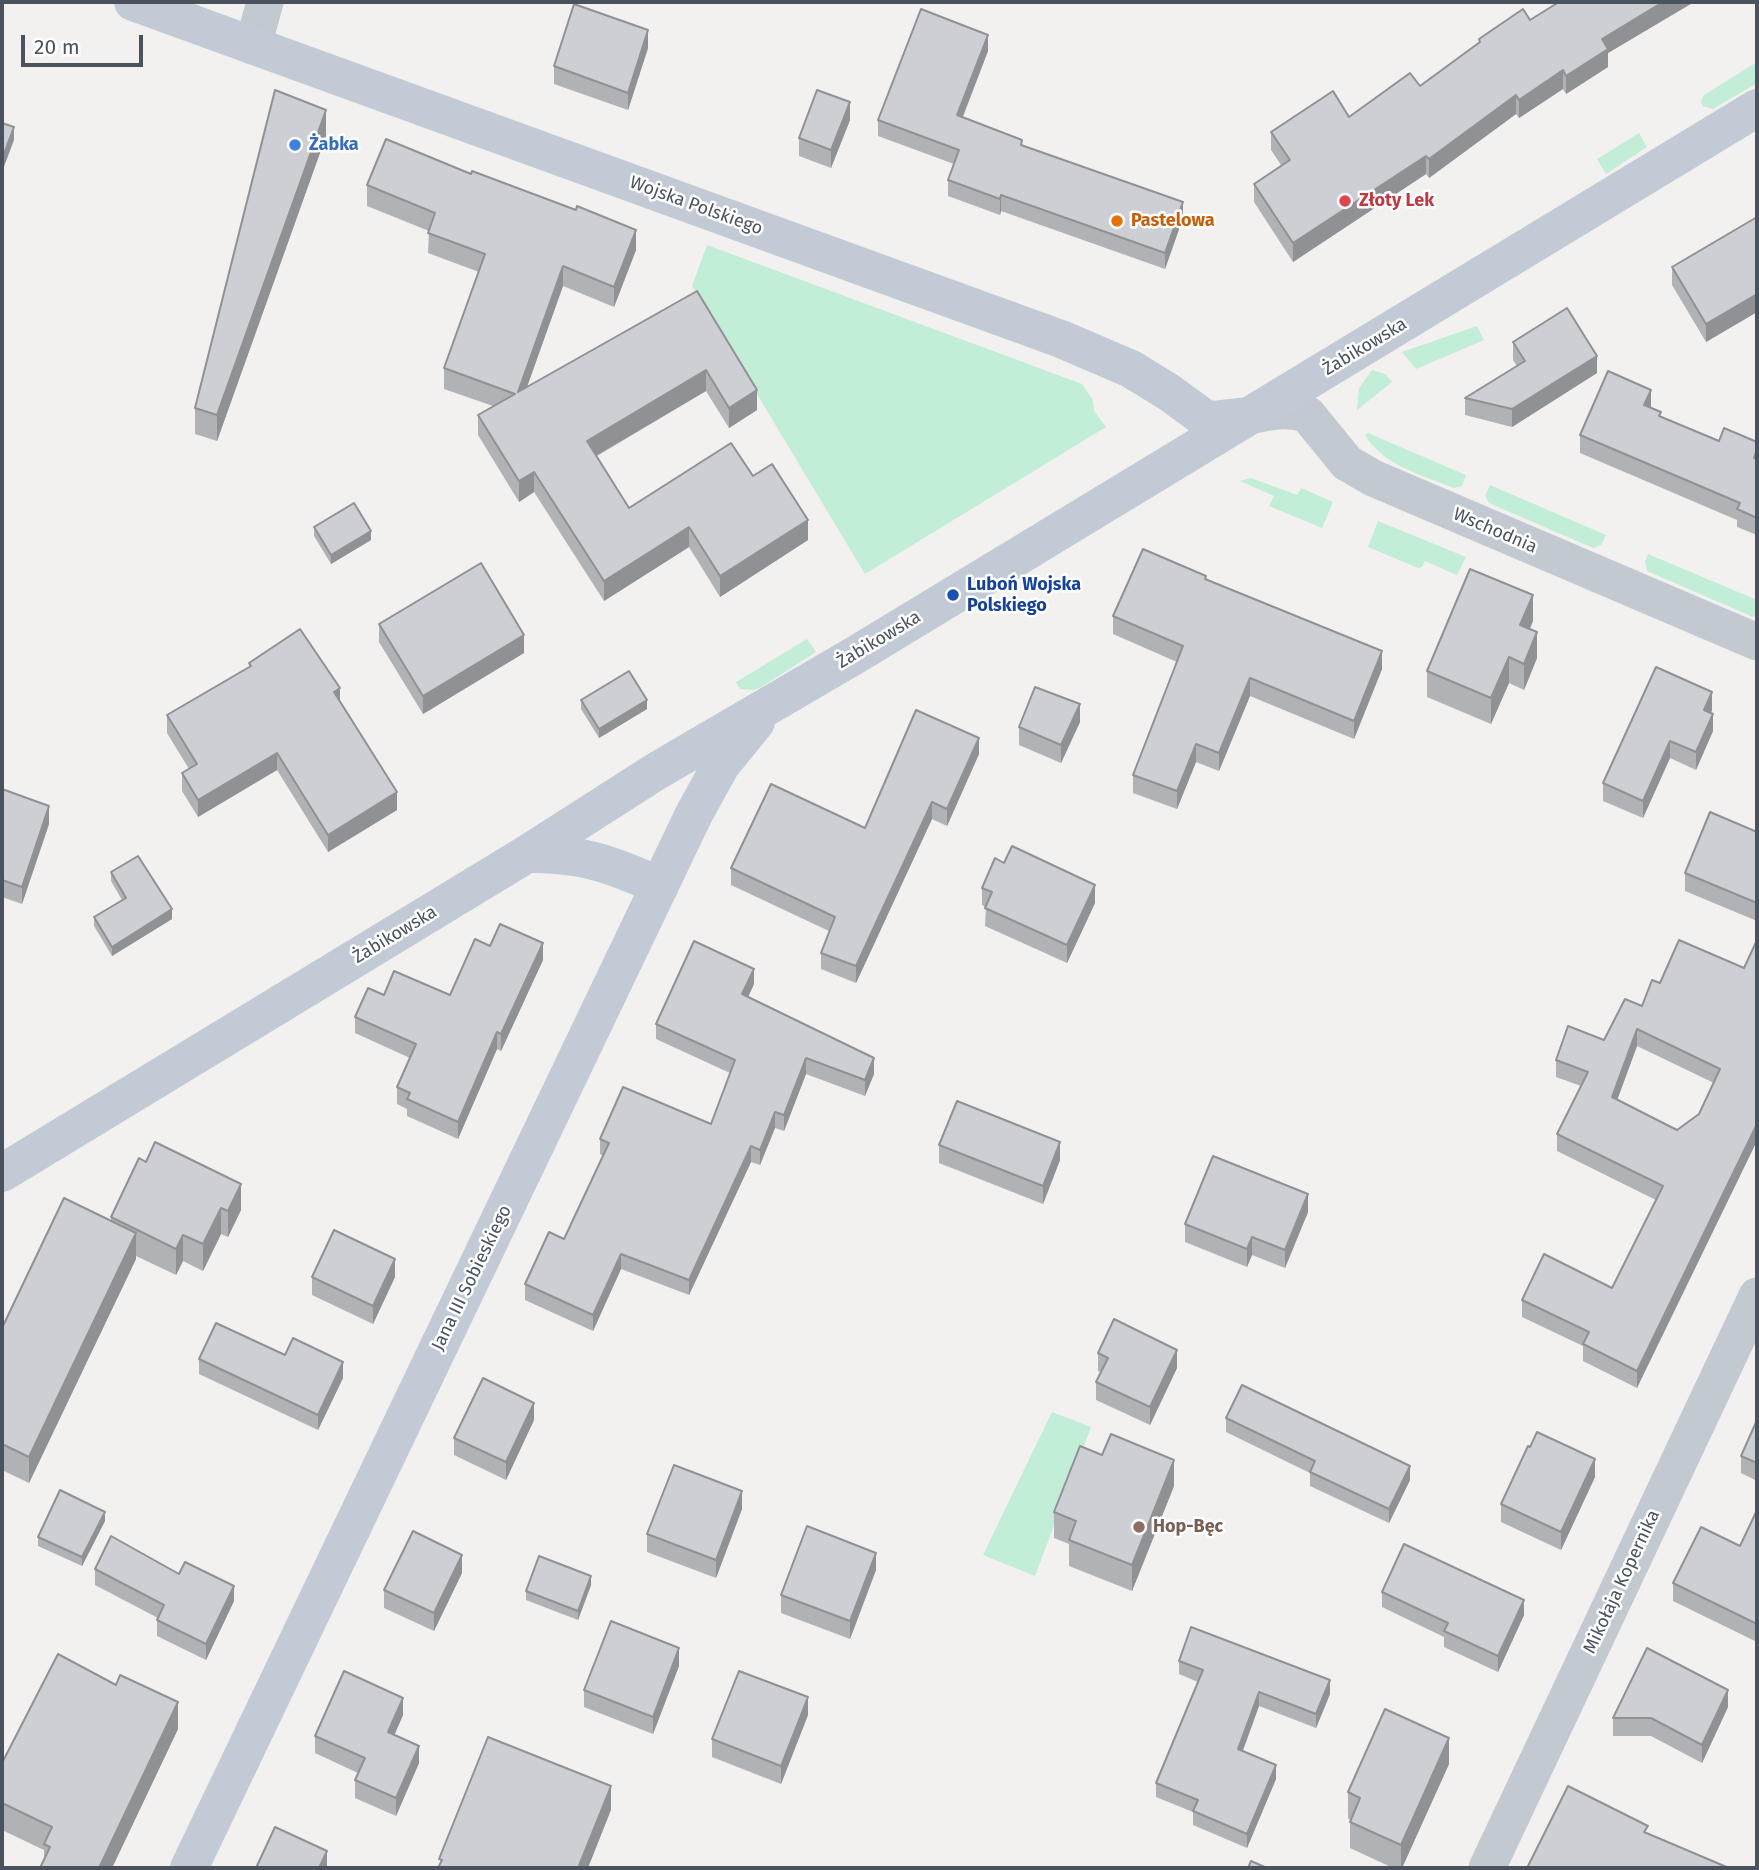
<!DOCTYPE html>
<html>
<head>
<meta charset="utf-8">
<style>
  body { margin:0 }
  #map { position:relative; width:1759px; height:1870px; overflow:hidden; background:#f2f1f0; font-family:"Fira Sans",sans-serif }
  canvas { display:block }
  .frame { position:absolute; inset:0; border:4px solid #49525d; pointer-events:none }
  .scale { position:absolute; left:21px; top:35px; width:122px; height:32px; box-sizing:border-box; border:4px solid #49525d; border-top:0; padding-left:9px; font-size:21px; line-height:24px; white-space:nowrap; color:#49525d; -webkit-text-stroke:5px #fff; paint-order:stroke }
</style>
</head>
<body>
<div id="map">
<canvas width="1759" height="1870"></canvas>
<div class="frame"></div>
<div class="scale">20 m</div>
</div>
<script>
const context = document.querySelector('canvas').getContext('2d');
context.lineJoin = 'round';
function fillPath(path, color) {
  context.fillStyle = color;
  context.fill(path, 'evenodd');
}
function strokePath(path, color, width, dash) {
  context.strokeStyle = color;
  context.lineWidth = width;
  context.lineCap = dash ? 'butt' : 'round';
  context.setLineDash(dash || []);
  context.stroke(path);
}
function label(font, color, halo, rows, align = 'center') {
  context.font = font + ' "Fira Sans",sans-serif';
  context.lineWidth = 5;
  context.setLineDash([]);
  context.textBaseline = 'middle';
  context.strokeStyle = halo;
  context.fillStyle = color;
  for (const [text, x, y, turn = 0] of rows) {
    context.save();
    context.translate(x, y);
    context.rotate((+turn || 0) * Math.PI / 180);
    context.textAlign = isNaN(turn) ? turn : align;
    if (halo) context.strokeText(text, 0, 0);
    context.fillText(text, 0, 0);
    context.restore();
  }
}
const green = new Path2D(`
  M1757,62V83L1713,109L1703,106L1701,101L1704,95Z
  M1639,133L1647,147L1606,174L1597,159Z
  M707,245L1082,384L1093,400L1094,411L1106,427L865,574L692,286Z
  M1477,326L1484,340L1416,369L1402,352Z
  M1372,370L1385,374L1392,382L1357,410L1359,388Z
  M1368,433L1466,475L1462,486L1454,488C1422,475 1384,466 1365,435Z
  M1251,478L1297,495L1301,488L1333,502L1322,528L1269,506L1274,496L1240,481Z
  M1490,485L1606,535L1601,545L1593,548L1489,503L1485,496Z
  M1378,521L1466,557L1457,575L1425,561L1422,567L1418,568L1368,547Z
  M1648,554L1757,600V615L1753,617L1647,571L1645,561Z
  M807,639L816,652L761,687L754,690L740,689L736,682Z
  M1052,1412L1091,1427L1035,1576L983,1555Z`);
const street = new Path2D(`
  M253,46L265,2
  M1249,416C1270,412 1288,407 1308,415L1347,463L1373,478L1757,642
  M1487,1868L1757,1296`);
const secondary = new Path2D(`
  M133,2L1061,339L1131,369L1170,393L1204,418L1214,420L1249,416
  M527,854C581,853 611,864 660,886
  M2,1173L527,854L655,772L857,654L1757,108
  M189,1868L694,814L721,765L756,722`);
const wall = new Path2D(`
  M1559,2H1694L1608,53V67L1566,94L1563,89L1519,118L1516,114L1429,178L1426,174L1293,262L1254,202V184L1281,165L1271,150V132L1349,117L1420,86L1479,43V39L1530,20Z
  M648,48L628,110L554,84V66Z
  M988,51L963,117L1022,145L1183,218L1165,269L1001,211L1000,215L948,196V180L954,164L878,136V120Z
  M850,120L831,168L799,156V138Z
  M326,136L217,441L195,434V408Z
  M367,185L636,250L614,307L563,286L527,387L697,291L757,410L729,428L706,391L597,456L629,508L753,476L808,540L720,597L689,547L604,601L534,492L519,502L478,435V415L493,406L444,389V368L479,272L428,253L429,231L367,206Z
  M1757,217V312L1706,342L1672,285V267Z
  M1513,342L1597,373L1512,427L1465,415V398L1517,366L1513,360Z
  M1651,408L1661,417L1719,441L1757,442V535L1737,527V520L1580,453V435Z
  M314,527L371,540L331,564L314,536Z
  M1206,579L1382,669L1354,739L1250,696L1219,771L1196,762L1177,809L1133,793V775L1177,662L1113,634V616Z
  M1533,621L1530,629L1537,658L1524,690L1509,683L1491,724L1427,697V671Z
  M379,624L524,653L423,714L379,642Z
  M249,663L340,700L397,810L328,852L277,770L198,817L182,791V773L189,769L167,733V715L249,667Z
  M581,700L647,709L599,738L581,709Z
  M1712,710L1711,713L1713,731L1696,770L1670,758L1643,818L1603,801V783Z
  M1080,722L1061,763L1019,745V727Z
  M979,754L947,826L932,819L856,983L821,969V953L829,931L731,885V868L865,828Z
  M2,789L49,824L22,904L2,897Z
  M1757,832V921L1685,891V873Z
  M1004,863L1095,903L1067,963L985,926L986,907L982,905V888Z
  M111,872L172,919L112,956L94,926V917L122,900L111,881Z
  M1757,940L1637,1388L1583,1361V1346L1522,1317V1300L1612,1288L1656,1200L1557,1151V1134L1581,1086L1556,1077V1060L1604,1040L1642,1006L1660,983L1744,968ZM1637,1046L1714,1083L1699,1114L1677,1130L1617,1100Z
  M490,946L543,960L501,1051L497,1049L458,1139L407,1116V1109L397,1104V1087L410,1058L355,1033V1017L384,995H450Z
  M754,984L748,997L874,1074L865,1096L806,1074L784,1131L775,1128L760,1165L751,1162L689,1295L621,1269L593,1331L525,1300V1284L564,1239L603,1156L600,1154V1139L711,1124L730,1073L656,1039V1024Z
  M939,1145L1060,1160L1043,1204L939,1163Z
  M139,1158L241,1210L228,1237L221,1234L203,1271L183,1261L176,1275L136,1256V1259L29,1483L2,1470V1328L111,1221V1217Z
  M1308,1212L1285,1268L1252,1255L1247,1267L1185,1242V1224Z
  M312,1277H395L373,1324L312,1295Z
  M1098,1353L1177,1368L1150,1425L1096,1400V1382L1101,1372L1098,1371Z
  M285,1355L343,1378L318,1430L199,1374V1359Z
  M1226,1418L1410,1480L1389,1523L1310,1486V1473L1226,1432Z
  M534,1420L506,1480L454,1455V1438Z
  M1757,1420V1481L1741,1473V1456Z
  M1595,1477L1561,1550L1501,1522V1504Z
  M1174,1486L1132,1591L1069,1566V1544L1054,1538V1512Z
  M742,1509L716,1578L647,1552V1534Z
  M1757,1510V1642L1673,1601V1583L1740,1546Z
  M105,1521L82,1566L38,1546V1537Z
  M95,1569L179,1574L234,1601L206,1660L157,1636V1620L158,1618L95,1585Z
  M876,1570L850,1639L781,1613V1595Z
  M462,1573L434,1631L384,1608V1590Z
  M591,1585L578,1620L526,1600V1591Z
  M1382,1592L1524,1615L1498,1672L1444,1647V1637L1382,1607Z
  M1179,1661L1330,1694L1316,1728L1259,1706L1243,1751L1276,1779L1247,1848L1193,1825V1812L1156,1797V1783L1198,1682L1179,1674Z
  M679,1666L653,1734L584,1707V1690Z
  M1728,1707L1702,1763L1651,1736H1613V1718Z
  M403,1715L394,1735L419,1763L396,1816L355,1798V1780L358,1773L315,1753V1736Z
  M808,1715L781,1784L712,1757V1739Z
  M178,1729L112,1868H40L44,1861V1850L2,1830V1763Z
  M1449,1764L1402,1868H1393L1350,1848V1820L1348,1818V1792Z`);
const shadedWall = new Path2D(`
  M1663,2H1694L1608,53V67L1566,94V76L1602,39Z
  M648,30V48L628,110V93Z
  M988,35V51L957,131V115Z
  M1563,70V89L1519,118V100Z
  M1516,95V114L1429,178V159Z
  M850,102V120L831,168V150Z
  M326,110V136L217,441V415Z
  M14,127V140L2,172V159Z
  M1426,156V174L1293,262V243Z
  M1001,195V211L1000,215V199Z
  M1183,202V218L1165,269V253Z
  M636,230V250L614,307V287Z
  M563,266V286L518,412V392Z
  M1757,294V312L1706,342V324Z
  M1597,356V373L1512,427V409Z
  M706,370V391L587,461V441Z
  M757,390V410L729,428V408Z
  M1651,390V408L1644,405Z
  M534,472V492L519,502V481Z
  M808,520V540L720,597V576Z
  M689,527V547L604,601V581Z
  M371,531V540L331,564V555Z
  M1533,595V621L1520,651V625Z
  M1537,632V658L1524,690V664Z
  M524,635V653L423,714V696Z
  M1382,651V669L1354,739V721Z
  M1509,657V683L1491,724V698Z
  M1250,678V696L1219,771V753Z
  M340,688V706L334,692Z
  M1712,692V710L1704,728V710Z
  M647,700V709L599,738V729Z
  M1080,704V722L1061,763V745Z
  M1713,714V731L1696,770V752Z
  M979,738V754L947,826V809Z
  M1670,741V758L1643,818V801Z
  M1196,744V762L1177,809V791Z
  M277,753V770L198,817V800Z
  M397,792V810L328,852V835Z
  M932,802V819L856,983V966Z
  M49,806V824L22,904V887Z
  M1095,885V903L1067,963V945Z
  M172,909V919L112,956V947Z
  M543,943V960L501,1051V1034Z
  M754,969V984L742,1010V994Z
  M1637,1029V1046L1612,1114V1097Z
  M497,1032V1049L458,1139V1122Z
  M806,1058V1074L784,1131V1115Z
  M874,1058V1074L865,1096V1080Z
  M775,1112V1128L760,1165V1150Z
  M1757,1124V1141L1637,1388V1371Z
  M1060,1142V1160L1043,1204V1186Z
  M751,1146V1162L689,1295V1280Z
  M241,1184V1210L228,1237V1211Z
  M1308,1194V1212L1285,1268V1250Z
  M221,1208V1234L203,1271V1244Z
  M136,1233V1259L29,1483V1457Z
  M183,1235V1261L176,1275V1249Z
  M1252,1237V1255L1247,1267V1249Z
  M621,1254V1269L593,1331V1315Z
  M395,1259V1277L373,1324V1306Z
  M1177,1350V1368L1150,1425V1407Z
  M343,1362V1378L318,1430V1415Z
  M534,1403V1420L506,1480V1462Z
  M1595,1459V1477L1561,1550V1532Z
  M1174,1460V1486L1132,1591V1565Z
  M1410,1466V1480L1389,1523V1509Z
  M742,1491V1509L716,1578V1560Z
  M105,1512V1521L82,1566V1557Z
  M876,1553V1570L850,1639V1621Z
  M462,1555V1573L434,1631V1613Z
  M591,1576V1585L578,1620V1611Z
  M234,1586V1601L206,1660V1644Z
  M1524,1600V1615L1498,1672V1656Z
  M679,1648V1666L653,1734V1717Z
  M1330,1680V1694L1316,1728V1714Z
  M1728,1690V1707L1702,1763V1745Z
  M1259,1692V1706L1238,1763V1749Z
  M808,1697V1715L781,1784V1766Z
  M403,1698V1715L388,1750V1732Z
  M178,1702V1729L112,1868H99Z
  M1449,1738V1764L1402,1868H1401V1845Z
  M419,1746V1763L396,1816V1798Z
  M1276,1765V1779L1247,1848V1834Z
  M611,1786V1810L588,1868H578Z
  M327,1851V1867L326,1868H319Z`);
const building = new Path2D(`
  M1559,2H1663L1602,39L1608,49L1566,76L1563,70L1519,100L1516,95L1429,159L1426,156L1293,243L1254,184L1290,160L1271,132L1333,91L1349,117L1410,73L1420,86L1480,42L1479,39L1523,9L1530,20Z
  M574,4L648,30L628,93L554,66Z
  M921,9L988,35L957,115L1022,140L1021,145L1183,202L1165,253L1001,195L1000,199L948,180L959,150L878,120Z
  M275,90L326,110L217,415L195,408Z
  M817,90L850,102L831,150L799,138Z
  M2,123L14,127L2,159Z
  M386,139L471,174L472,171L576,210L577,206L636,230L614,287L563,266L518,392L697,291L757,390L729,408L706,370L587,441L629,508L731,443L753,476L772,464L808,520L720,576L689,527L604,581L534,472L519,481L478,415L515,394L444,368L485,254L428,233L435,213L367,185Z
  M1757,217V294L1706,324L1672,267Z
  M1567,308L1597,356L1512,409L1465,398L1525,361L1513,342Z
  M1608,371L1651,390L1644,405L1661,412L1659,416L1719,441L1724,428L1757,442V449L1754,458L1757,460V518L1737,509L1740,503L1580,435Z
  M354,503L371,531L331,555L314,527Z
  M1143,549L1206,576L1205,579L1382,651L1354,721L1250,678L1219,753L1196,744L1177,791L1133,775L1183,646L1113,616Z
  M481,563L524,635L423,696L379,624Z
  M1470,569L1533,595L1520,625L1537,632L1524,664L1509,657L1491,698L1427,671Z
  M300,629L340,688L334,692L397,792L328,835L277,753L198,800L182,773L197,764L167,715L251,666L249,663Z
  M1656,667L1712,692L1704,710L1713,714L1696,752L1670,741L1643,801L1603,783Z
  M629,671L647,700L599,729L581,700Z
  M1035,687L1080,704L1061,745L1019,727Z
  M916,710L979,738L947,809L932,802L856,966L821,953L835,917L731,868L771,784L865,828Z
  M2,789L49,806L22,887L2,880Z
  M1710,812L1757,832V903L1685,873Z
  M1012,846L1095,885L1067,945L985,908L992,892L982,888L995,858L1004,863Z
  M138,856L172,909L112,947L94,917L126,898L111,872Z
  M500,924L543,943L501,1034L497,1032L458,1122L407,1099L410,1093L397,1087L416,1044L355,1017L368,988L384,995L394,971L450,995L475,939L490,946Z
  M1679,940L1744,968L1757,940V1124L1637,1371L1583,1344L1589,1332L1522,1300L1544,1254L1612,1288L1663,1186L1557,1134L1588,1072L1556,1060L1568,1026L1604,1040L1625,999L1642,1006L1652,980L1660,983ZM1637,1029L1720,1069L1699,1114L1677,1130L1612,1097Z
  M694,941L754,969L742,994L874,1058L865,1080L806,1058L784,1115L775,1112L760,1150L751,1146L689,1280L621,1254L593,1315L525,1284L549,1232L564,1239L609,1143L600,1139L623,1087L711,1124L735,1060L656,1024Z
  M957,1101L1060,1142L1043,1186L939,1145Z
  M155,1142L241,1184L228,1211L221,1208L203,1244L183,1235L176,1249L111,1217L139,1158L146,1162Z
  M1213,1156L1308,1194L1285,1250L1252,1237L1247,1249L1185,1224Z
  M64,1198L136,1233L29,1457L2,1444V1328Z
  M334,1230L395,1259L373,1306L312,1277Z
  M1114,1319L1177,1350L1150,1407L1096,1382L1108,1358L1098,1353Z
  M216,1323L285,1355L293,1338L343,1362L318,1415L199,1359Z
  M483,1378L534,1403L506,1462L454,1438Z
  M1242,1385L1410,1466L1389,1509L1310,1472L1315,1461L1226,1418Z
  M1757,1420V1463L1741,1456Z
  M1537,1432L1595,1459L1561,1532L1501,1504L1528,1446L1530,1447Z
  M1111,1434L1174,1460L1132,1565L1069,1540L1076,1521L1054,1512L1080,1446L1102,1455Z
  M674,1465L742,1491L716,1560L647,1534Z
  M60,1490L105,1512L82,1557L38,1537Z
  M1757,1510V1624L1673,1583L1701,1527L1740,1546Z
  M807,1526L876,1553L850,1621L781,1595Z
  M413,1531L462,1555L434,1613L384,1590Z
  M111,1536L179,1574L185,1562L234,1586L206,1644L157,1620L164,1605L95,1569Z
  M1404,1544L1524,1600L1498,1656L1444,1631L1448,1623L1382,1592Z
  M539,1556L591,1576L578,1611L526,1591Z
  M611,1621L679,1648L653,1717L584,1690Z
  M1191,1627L1330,1680L1316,1714L1259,1692L1238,1749L1276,1765L1247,1834L1193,1811L1198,1800L1156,1783L1203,1670L1179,1661Z
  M1647,1648L1728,1690L1702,1745L1651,1718H1613Z
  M58,1654L116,1685L120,1675L178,1702L99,1868H40L50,1847L44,1844L52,1827L2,1803V1763Z
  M344,1671L403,1698L388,1732L419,1746L396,1798L355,1780L365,1758L315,1736Z
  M739,1671L808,1697L781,1766L712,1739Z
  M1385,1709L1449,1738L1401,1845L1350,1822L1360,1798L1348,1792Z
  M488,1737L611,1786L578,1868H438L442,1860L439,1859Z
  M1568,1786L1648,1826L1644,1832L1729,1868H1527Z
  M275,1827L327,1851L319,1868H256Z
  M1251,1861L1267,1868H1248Z`);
const markers = [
  [295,145,7,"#3f7fe0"],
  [1345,201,7,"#e0444e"],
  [1117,221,7,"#e8710a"],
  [953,595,7,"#1a4fb4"],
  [1139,1527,7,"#8d6e63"]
];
const shopNames = [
  ["Żabka",309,145]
];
const healthNames = [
  ["Złoty Lek",1359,201]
];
const streetNames = [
  ["Wojska Polskiego",696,206,20],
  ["Żabikowska",1365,347,-31],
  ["Wschodnia",1495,531,23],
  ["Żabikowska",879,640,-31],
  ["Żabikowska",395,935,-31],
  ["Jana III Sobieskiego",472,1278,-64],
  ["Mikołaja Kopernika",1622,1582,-65]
];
const foodNames = [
  ["Pastelowa",1131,221]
];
const transitNames = [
  ["Luboń Wojska",967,585],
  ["Polskiego",967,606]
];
const educationNames = [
  ["Hop-Bęc",1153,1527]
];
fillPath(green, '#c2edd6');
strokePath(street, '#c2c9d1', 37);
strokePath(secondary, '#c2cad5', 38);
fillPath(wall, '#b0b2b6');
fillPath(shadedWall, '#909194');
fillPath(building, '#cdcfd4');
strokePath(building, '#909194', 2);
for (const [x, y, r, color] of markers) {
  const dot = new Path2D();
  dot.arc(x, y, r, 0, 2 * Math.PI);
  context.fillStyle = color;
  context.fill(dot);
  strokePath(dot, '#fff', 2.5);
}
label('bold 18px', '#366cbe', '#fff', shopNames, 'left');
label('bold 18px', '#be3a42', '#fff', healthNames, 'left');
label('18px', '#49525d', '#fff', streetNames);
label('bold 18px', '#c56008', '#fff', foodNames, 'left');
label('bold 18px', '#164399', '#fff', transitNames, 'left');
label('bold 18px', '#785e54', '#fff', educationNames, 'left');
</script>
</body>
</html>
